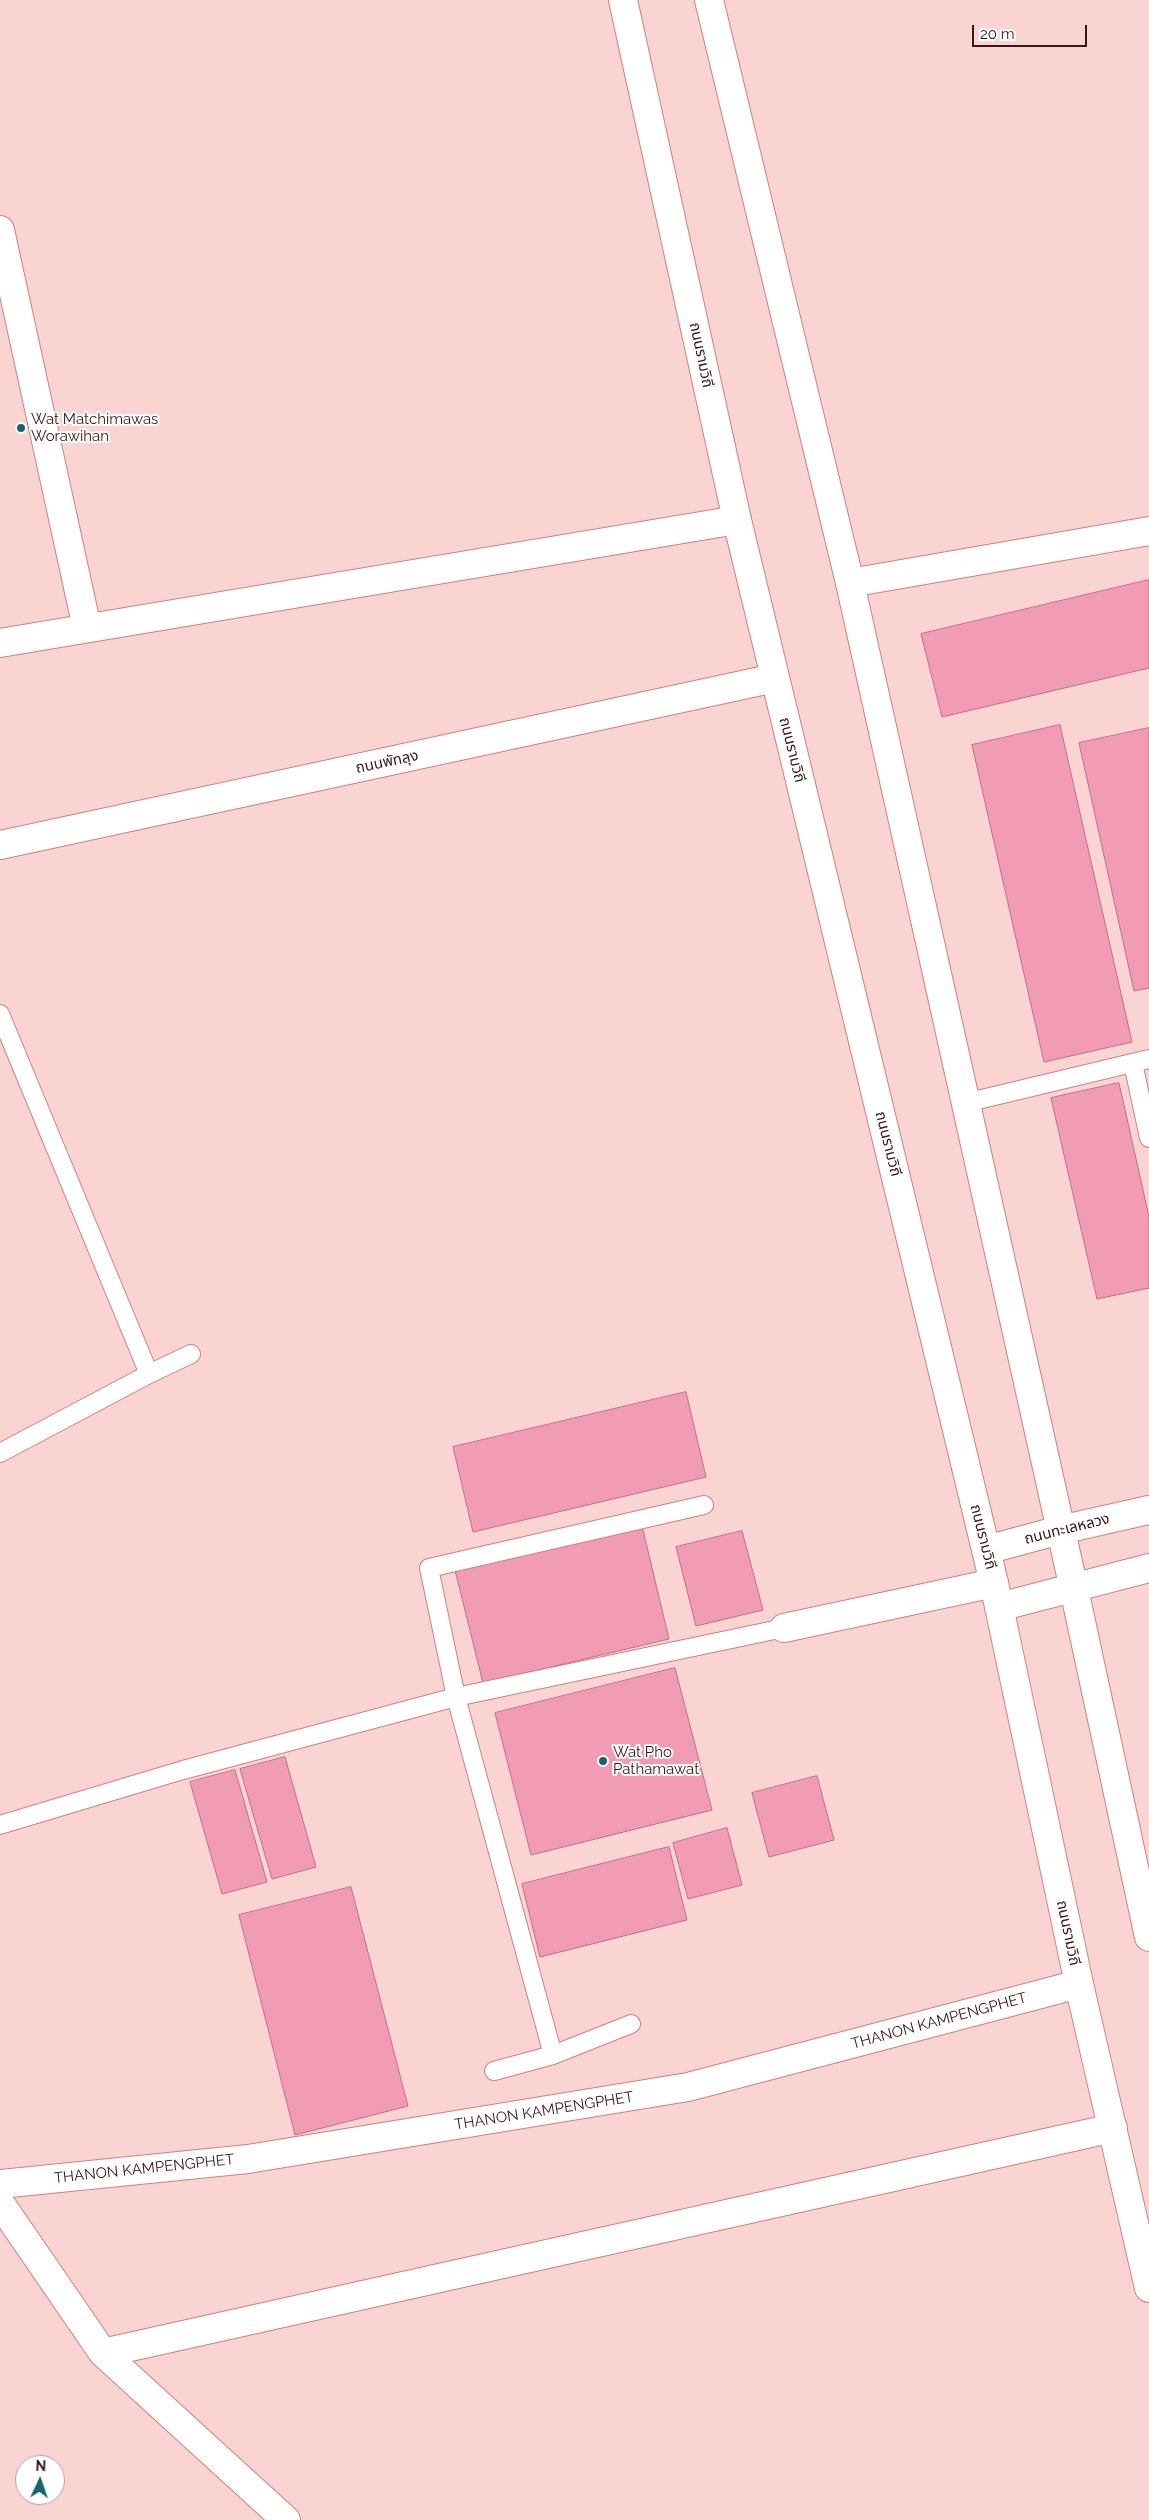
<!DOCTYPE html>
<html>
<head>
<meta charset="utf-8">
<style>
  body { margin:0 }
  #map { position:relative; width:1149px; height:2520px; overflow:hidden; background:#fad4d2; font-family:Raleway,sans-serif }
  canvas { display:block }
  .north { position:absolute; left:15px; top:2455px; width:50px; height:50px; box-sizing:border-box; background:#fff; border:1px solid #afa2a2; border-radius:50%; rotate:3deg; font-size:14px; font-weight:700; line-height:20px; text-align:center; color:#381717 }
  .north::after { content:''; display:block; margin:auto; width:18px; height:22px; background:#17656a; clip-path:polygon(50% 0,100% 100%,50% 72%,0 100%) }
  .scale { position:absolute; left:972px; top:25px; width:115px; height:22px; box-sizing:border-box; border:2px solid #381717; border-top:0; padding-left:6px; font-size:15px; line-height:18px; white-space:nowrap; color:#381717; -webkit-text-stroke:4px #fff; paint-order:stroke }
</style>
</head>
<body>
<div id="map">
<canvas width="1149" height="2520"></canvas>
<div class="north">N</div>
<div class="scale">20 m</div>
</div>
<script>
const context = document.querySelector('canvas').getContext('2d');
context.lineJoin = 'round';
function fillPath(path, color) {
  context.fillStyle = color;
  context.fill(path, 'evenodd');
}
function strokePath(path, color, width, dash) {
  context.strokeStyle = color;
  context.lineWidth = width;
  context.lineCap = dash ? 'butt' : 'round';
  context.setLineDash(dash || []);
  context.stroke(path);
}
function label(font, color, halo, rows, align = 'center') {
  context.font = font + ' Raleway,"Noto Sans Thai",sans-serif';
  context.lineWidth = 4;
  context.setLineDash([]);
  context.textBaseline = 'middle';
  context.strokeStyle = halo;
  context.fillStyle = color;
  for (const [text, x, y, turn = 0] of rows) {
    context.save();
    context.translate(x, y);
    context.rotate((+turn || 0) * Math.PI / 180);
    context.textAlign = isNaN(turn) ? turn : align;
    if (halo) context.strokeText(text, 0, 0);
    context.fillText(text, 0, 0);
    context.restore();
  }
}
const building = new Path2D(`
  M1149,580V668L942,717L921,634Z
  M1060,725L1132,1042L1044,1062L972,745Z
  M1149,728V988L1134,991L1079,743Z
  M1119,1083L1149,1217V1288L1097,1299L1051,1098Z
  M686,1392L706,1477L473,1532L453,1447Z
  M642,1526L669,1639L483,1683L455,1570Z
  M742,1531L763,1610L696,1626L676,1547Z
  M675,1668L712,1810L531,1855L495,1713Z
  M285,1757L316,1867L272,1879L240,1769Z
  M235,1770L267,1882L222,1894L190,1782Z
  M817,1776L834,1840L769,1857L752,1793Z
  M727,1828L742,1885L688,1899L673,1843Z
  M669,1847L687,1920L540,1957L522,1884Z
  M351,1887L408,2106L295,2135L239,1915Z`);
const service = new Path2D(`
  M0,1014L149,1374L0,1453
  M1133,1063L1149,1138
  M965,1103L1149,1059
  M149,1374L191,1354
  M0,1825L183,1770L456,1697L784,1628
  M553,2055L456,1697L429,1568L704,1505
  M494,2071L553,2055L631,2024`);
const pedestrian = new Path2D(`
  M784,1628L994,1583`);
const minor = new Path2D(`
  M0,230L87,628
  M850,583L1149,531
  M0,643L737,520
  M0,845L775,678
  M0,2184L248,2159L688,2087L1079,1984
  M0,2203L103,2353L286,2520
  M103,2353L1113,2128`);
const secondary = new Path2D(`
  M986,1550L1060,1530L1149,1510
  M999,1607L1149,1568`);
const primary = new Path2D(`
  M623,0L737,520L994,1583L1079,1984L1149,2288
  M709,0L850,583L1074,1589L1149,1937`);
const markers = [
  [21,428,5,"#17656a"],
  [603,1761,5,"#17656a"]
];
const streetNames = [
  ["ถนนรามวิถี",701,355,78],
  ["ถนนรามวิถี",792,750,76],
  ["ถนนพัทลุง",387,762,-12],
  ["ถนนรามวิถี",888,1144,76],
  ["ถนนทะเลหลวง",1067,1529,-14],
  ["ถนนรามวิถี",983,1537,76],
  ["ถนนรามวิถี",1068,1933,78],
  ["THANON KAMPENGPHET",939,2021,-15],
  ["THANON KAMPENGPHET",544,2111,-9],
  ["THANON KAMPENGPHET",144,2169,-6]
];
const poiNames = [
  ["Wat Matchimawas",31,419],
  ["Worawihan",31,436],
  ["Wat Pho",613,1752],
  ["Pathamawat",613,1769]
];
fillPath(building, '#f29bb4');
strokePath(building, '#c06e87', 1);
strokePath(service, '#d47e7d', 20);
strokePath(pedestrian, '#d47e7d', 30);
strokePath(minor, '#d47e7d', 30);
strokePath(secondary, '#d47e7d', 30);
strokePath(primary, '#d47e7d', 30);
strokePath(service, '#fff', 18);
strokePath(pedestrian, '#fff', 28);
strokePath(minor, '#fff', 28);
strokePath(secondary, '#fff', 28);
strokePath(primary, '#fff', 28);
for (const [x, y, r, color] of markers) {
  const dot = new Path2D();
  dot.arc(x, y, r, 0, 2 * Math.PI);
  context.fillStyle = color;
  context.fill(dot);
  strokePath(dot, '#fff', 2);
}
label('15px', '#381717', '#fff', streetNames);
label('15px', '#381717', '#fff', poiNames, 'left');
</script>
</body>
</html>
